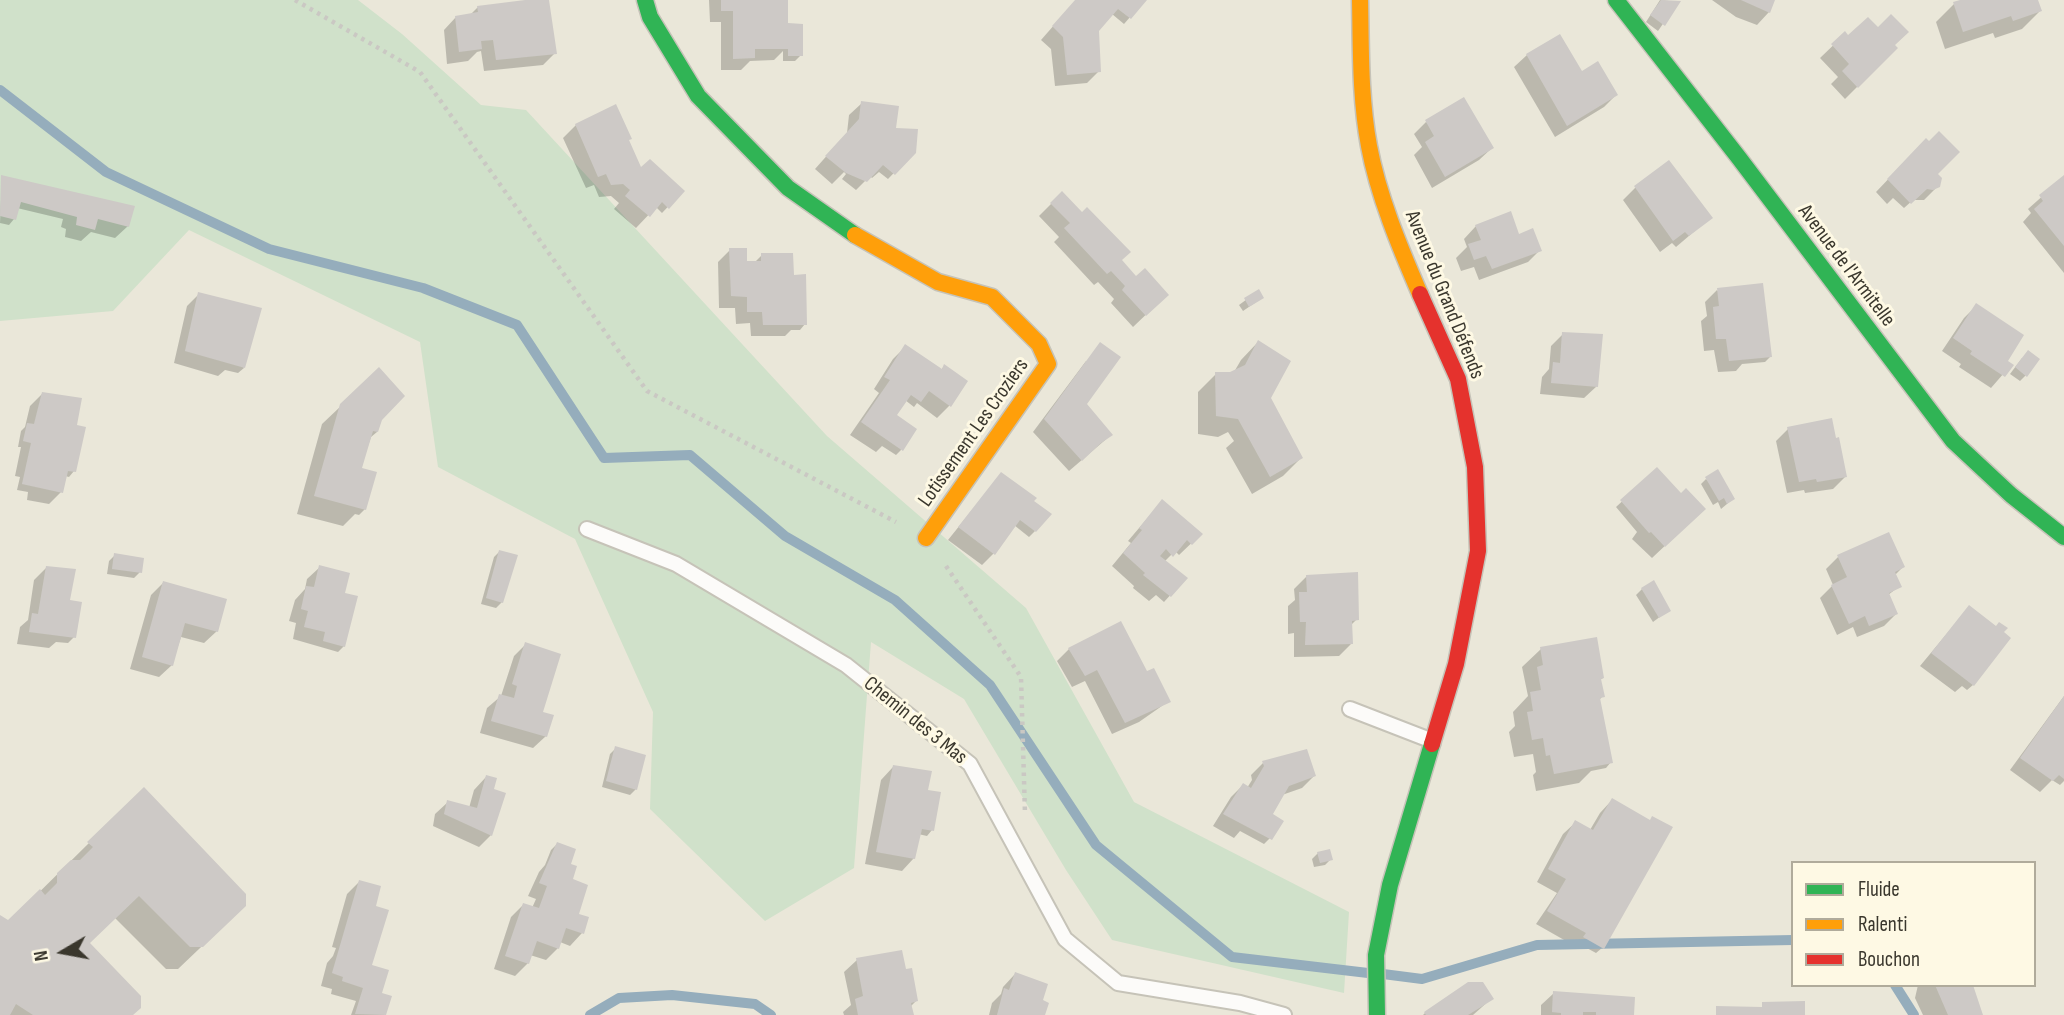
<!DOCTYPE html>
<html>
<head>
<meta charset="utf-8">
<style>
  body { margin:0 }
  #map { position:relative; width:2064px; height:1015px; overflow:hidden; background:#eae7d9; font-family:"Sofia Sans Condensed",sans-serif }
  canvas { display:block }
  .legend { position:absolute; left:1791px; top:861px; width:245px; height:126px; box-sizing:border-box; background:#fef9e4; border:2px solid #b0ab9b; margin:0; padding:9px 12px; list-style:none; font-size:21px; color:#3a372d }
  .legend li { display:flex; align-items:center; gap:14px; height:35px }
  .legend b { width:35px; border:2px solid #b0ab9b }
  .north { position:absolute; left:28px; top:917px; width:70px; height:70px; -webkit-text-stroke:5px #fef9e4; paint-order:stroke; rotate:260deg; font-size:19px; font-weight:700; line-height:28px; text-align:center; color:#3a372d }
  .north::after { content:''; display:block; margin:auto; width:24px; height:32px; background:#3a372d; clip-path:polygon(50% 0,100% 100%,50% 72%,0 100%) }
</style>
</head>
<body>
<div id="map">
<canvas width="2064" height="1015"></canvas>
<ul class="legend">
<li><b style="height:9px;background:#30b455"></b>Fluide</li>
<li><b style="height:9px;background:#ff9f0a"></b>Ralenti</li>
<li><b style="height:9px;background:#e5322d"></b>Bouchon</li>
</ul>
<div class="north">N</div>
</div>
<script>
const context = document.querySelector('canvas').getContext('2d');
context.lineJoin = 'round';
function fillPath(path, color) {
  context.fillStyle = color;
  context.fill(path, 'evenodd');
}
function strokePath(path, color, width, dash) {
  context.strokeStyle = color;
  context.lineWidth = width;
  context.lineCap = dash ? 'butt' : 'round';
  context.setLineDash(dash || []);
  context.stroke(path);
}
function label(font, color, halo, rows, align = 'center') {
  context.font = font + ' "Sofia Sans Condensed",sans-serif';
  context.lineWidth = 6;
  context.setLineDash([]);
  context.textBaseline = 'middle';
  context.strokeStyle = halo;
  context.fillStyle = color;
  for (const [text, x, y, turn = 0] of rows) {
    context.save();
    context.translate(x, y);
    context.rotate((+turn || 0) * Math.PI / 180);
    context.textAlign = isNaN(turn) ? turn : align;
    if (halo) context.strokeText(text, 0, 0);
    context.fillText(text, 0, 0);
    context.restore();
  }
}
const green = new Path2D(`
  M0,0H358L402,34L481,105L526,110L827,436L1026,608L1134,802L1349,912L1344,993L1112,940L1066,870L964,699L871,642L854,868L765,921L650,809L653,712L575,539L438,467L420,342L189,230L113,311L0,321Z`);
const shadow = new Path2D(`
  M547,0L555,53L543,65L484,71L481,51L477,52L468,61L447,64L444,30L456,17L470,15L478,7Z
  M709,0H786V28L801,55L795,61H783V51L774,60L750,61L741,70H721V22H710Z
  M1076,0H1145L1124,24L1112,14L1098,30L1099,71L1087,83L1055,86L1051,49L1041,40Z
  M1660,0L1678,2L1658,31L1646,22Z
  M1712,0H1773L1769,12L1757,25L1736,17Z
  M1966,0H2037L2040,11L2022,29L1995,38L1993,33L1945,49L1936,22L1954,4Z
  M1845,34L1848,38L1893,45L1896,48L1845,99L1831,84L1838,77L1820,58Z
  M1527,55L1581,73L1616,95L1604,107L1555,137L1514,67Z
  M862,103L894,130L914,152L888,179L879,172L872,178L870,176L856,190L842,179L846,174L844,172L832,184L815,169L847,133L849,115Z
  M1426,122L1492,148L1479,160L1432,188L1414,155L1422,147L1414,134Z
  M576,125L628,140L639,167L683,191L662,213L656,207L636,228L614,209L619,203L611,196L599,197L594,185L586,188L563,138Z
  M1914,152L1936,174V188L1924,200H1913L1904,208L1893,198L1887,204L1876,192Z
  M1669,163L1710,218L1676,247L1672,243L1660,252L1623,200L1635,188Z
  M2,177L128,226L115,238L91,232L81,241L65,237L66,229L61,227L63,219L17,208L14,219L9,225L0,223Z
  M2064,177V273L2023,222L2031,213L2028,209Z
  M1062,193L1120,261L1154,307L1133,327L1111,303L1114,299L1098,282L1094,285L1054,242L1059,237L1039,216Z
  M1476,226L1518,236L1540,250L1528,262L1479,280L1474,267L1461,271L1456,258L1467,247L1464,239Z
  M730,250L746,265L754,263L762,255L792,279L805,324L800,330H791L785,336H751L750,323L736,324L735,308H719L718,262Z
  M1717,290L1770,357L1765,362L1742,364L1736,371L1718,372L1714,350L1704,351L1701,321L1707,316L1705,302Z
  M1258,291L1262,298L1243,311L1239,305Z
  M199,294L244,368L238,373L225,370L218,376L174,363L187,306Z
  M1976,306L2006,361L2011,365L1991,388L1959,367L1961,364L1942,351L1964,318Z
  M1563,334L1597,386L1584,398L1540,394L1542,377L1549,369L1551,346Z
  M1258,342L1269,399L1301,458L1283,476L1252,494L1226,448L1234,441L1228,432L1218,437L1198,434V392L1216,374L1234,372L1241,360Z
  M905,347L941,370L944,366L966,381L949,406L937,418L917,403L914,407L905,400L895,416L901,450L896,455L882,446L876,452L850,435L879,393L874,389L893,359Z
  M2022,358L2026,375L2020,381L2010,374Z
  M1086,361L1084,405L1111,435L1069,471L1033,432Z
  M42,394L75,426L74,471L69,477L65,476L61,492L49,504L27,500L28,492L17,490L20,477L15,476L21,447H18L21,431L25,427L30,406Z
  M341,406L381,419L377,432L371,437L360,469L365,509L359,515L355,514L343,526L297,514L322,424Z
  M1788,429L1845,477L1833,489L1805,493L1804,490L1787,493L1776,441Z
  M1656,470L1680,496L1704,509L1652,558L1632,539L1637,532L1616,507Z
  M1001,474L1027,508L1035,531L1029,537L1014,525L994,553L982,565L948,540Z
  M1706,479L1733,499L1721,509L1718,502L1713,505L1701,484Z
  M1162,501L1201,534L1179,555L1175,551L1164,562L1186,578L1164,602L1156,595L1149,601L1133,588L1134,586L1112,566L1131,543L1128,541Z
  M499,552L502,602L496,608L481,604L494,557Z
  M115,555L140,572L134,578L107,574L109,561Z
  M1838,557L1903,567L1895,575L1900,586L1888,595L1896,614L1884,626L1857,637L1853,627L1837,635L1820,598L1833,585L1826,569Z
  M47,567L68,605L74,637L68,643L56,642L49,648L17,644L20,627L28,620L34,580Z
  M320,567L343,594L344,646L338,652L293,639L296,623L289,621L295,600L305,589L307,579Z
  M1307,576L1357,619L1350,626L1351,644L1339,656L1294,657V633L1288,634V606L1295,600L1294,589Z
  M163,583L217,631L204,643L181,637L172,665L159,677L130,669L151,595Z
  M1642,589L1669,610L1653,622L1636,595Z
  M1969,607L1973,685L1967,690L1962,686L1955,692L1920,666Z
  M526,644L546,736L533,748L480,733L487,708L501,696L514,656Z
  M1069,649L1145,670L1169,701L1139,722L1112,734L1085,681L1072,687L1057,661Z
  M1541,649L1603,678L1600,680L1603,696L1598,701L1611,762L1606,768L1591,771L1579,783L1536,791L1533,775L1536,772L1533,754L1514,757L1509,732L1515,726L1513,712L1528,696L1522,667Z
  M2064,696V781L2060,785L2052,780L2040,792L2010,770Z
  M616,748L636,789L630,795L602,787L610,754Z
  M1263,763L1314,776L1302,788L1282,795L1271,815L1270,838L1264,844L1240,831L1234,838L1213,826L1231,797L1243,785L1247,788L1252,780L1251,775Z
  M893,767L932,830L927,836L918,834L914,858L902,871L865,864L881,780Z
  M486,777L492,790L491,835L479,847L433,826L435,814L448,802L469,808L474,790Z
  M1612,800L1602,948L1596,953L1583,946L1580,949L1536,924L1557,893L1537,882L1563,834L1576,822L1590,830L1600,813Z
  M89,843L220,929L178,969H166L115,918L88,943L131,1015H0V917L8,923Z
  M557,844L569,863L577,916L587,919L582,933L570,946L560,942L558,948L546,960L530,955L528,963L515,976L494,969L511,917L523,905L532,908L536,899L528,896L539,872L545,865L551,850Z
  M1318,853L1331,859L1325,865L1314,867L1312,859Z
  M359,882L372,913L370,966L380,995L389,997L384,1015H351L356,1001L331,994L332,989L321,986L327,963L333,956L336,948L332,947L347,894Z
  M857,960L916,1001L910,1007L912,1015H844L843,1012L851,1005L844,972Z
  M1015,974L1041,1001L1043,1015H989L992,1003L1001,994L1003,987Z
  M1918,985H1971L1981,1015H1923L1915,998Z
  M1554,993L1633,1015H1541V1005Z
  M1491,999L1473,1015H1423L1425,1013Z`);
const stream = new Path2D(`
  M0,90L106,172L269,249L423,288L517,325L604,458L690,455L785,536L895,600L990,685L1096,845L1232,957L1368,973
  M1383,974L1422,979L1537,945L1793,940
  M1895,985L1914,1015
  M590,1015L619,998L672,995L755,1004L771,1015`);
const building = new Path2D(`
  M525,0H549L557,54L496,60L493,40L481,41L482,49L459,52L455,16L478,12L477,6Z
  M721,0H788V23L803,24V56H788V49H755V58L733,59V11H721Z
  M1075,0H1147L1131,19L1118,9L1099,31L1101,72L1067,75L1063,37L1052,26Z
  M1661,0L1681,1L1665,26L1650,15Z
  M1741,0H1775L1770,13Z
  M1960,0H2038L2042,11L2013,21L2011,16L1963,32L1953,2Z
  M1891,14L1909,32L1895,45L1898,48L1858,88L1842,71L1849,64L1831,44L1845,31L1848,35L1868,17L1878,27Z
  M1560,34L1582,71L1598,61L1618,95L1567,126L1526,54Z
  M1464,97L1494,148L1445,177L1425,142L1434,136L1425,120Z
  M861,101L899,106L896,128L918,129L916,153L895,175L883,165L867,182L846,173L825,156L859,119Z
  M616,104L632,139L629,140L641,167L650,159L685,191L669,209L662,202L650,217L625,196L630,190L623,184L611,185L606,174L598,177L575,124Z
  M1939,131L1960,152L1938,174L1942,178L1940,187L1933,190L1927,189L1911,204L1887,179L1926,138L1929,141Z
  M1669,160L1713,218L1689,236L1685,232L1673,241L1634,186Z
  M1,175L135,206L129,227L98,219L95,230L76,225L77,217L21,202L16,220L0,216Z
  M2064,175V246L2034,209L2043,201L2039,195Z
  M1062,191L1082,212L1087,207L1131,252L1122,260L1136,276L1145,268L1169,295L1146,316L1122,290L1125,286L1111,271L1107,274L1064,228L1070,223L1050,203Z
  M1511,211L1519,234L1533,228L1542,251L1492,269L1486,256L1474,260L1468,244L1481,240L1475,225Z
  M729,248H747V261H761V253H793L794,275L806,274L807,325H763L762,312H747V297L731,296Z
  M1763,283L1772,357L1729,361L1726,339H1716L1713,307L1719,306L1717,288Z
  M1259,289L1264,298L1249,307L1244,298Z
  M198,292L262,308L245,368L185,351Z
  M1976,303L2024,335L2008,361L2014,365L2005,377L1970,354L1972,351L1953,338Z
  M1562,332L1603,334L1598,387L1551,383L1553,362L1560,363Z
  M1258,340L1291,361L1271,398L1303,458L1270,477L1238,419L1216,416L1215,372H1230L1245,365Z
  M1100,342L1121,357L1087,404L1113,435L1101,443L1082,461L1044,419Z
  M905,344L942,369L944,364L968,381L951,407L929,391L921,402L911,395L897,415L917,429L903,451L861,422L890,380L884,377Z
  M2028,350L2040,359L2027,377L2015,367Z
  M379,367L405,396L382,420L378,432L373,431L362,468L377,472L366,510L314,496L340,404Z
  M42,392L82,398L77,425L86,427L76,472L68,471L63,493L22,484L31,443L23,441L27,423L34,424Z
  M1832,418L1836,438L1839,437L1847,477L1817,482L1816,479L1799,482L1787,427Z
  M1657,467L1681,493L1686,488L1706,509L1665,547L1651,532L1649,533L1620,500Z
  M1718,469L1735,499L1727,504L1724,498L1719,501L1705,477Z
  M1001,472L1037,498L1034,501L1052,514L1036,532L1020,520L995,555L958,527Z
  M1162,499L1203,534L1192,545L1187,540L1173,557L1166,549L1160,556L1188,578L1171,597L1143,575L1145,573L1123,553L1142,530L1139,528Z
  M1889,532L1905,567L1895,572L1902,587L1889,593L1898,614L1869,626L1865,616L1849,624L1831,585L1847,577L1837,555Z
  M499,550L518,555L503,603L486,598Z
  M114,553L144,558L142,573L112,569Z
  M319,565L350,573L345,593L358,596L345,647L323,641L325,632L304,627L308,611L301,609L306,586L314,587Z
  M46,566L76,569L70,600L82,602L76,638L29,632L32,613L38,614Z
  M1358,572L1359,620L1352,621L1353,644L1305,645L1306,622H1300L1299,592H1307L1306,575Z
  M1654,580L1671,611L1659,618L1641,588Z
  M163,581L227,599L218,632L185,623L173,666L142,657Z
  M1969,605L1996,626L1999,622L2008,628L2004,632L2011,638L1974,686L1931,653Z
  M1121,621L1147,671L1154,668L1171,702L1125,723L1097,670L1085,676L1068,648Z
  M1597,637L1604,678L1601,679L1605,697L1600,698L1613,763L1554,774L1550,755L1546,756L1543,738L1532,740L1527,712L1533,711L1530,692L1541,690L1537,667L1543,665L1540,647Z
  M525,642L561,654L543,712L554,715L547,737L491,721L499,694L514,698L517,686L512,684Z
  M2064,696V779L2059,775L2053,781L2020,758Z
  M615,746L646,755L637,790L606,781Z
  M1307,749L1316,776L1289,786L1273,814L1284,821L1272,840L1223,814L1243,783L1251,788L1264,766L1262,761Z
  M893,765L932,771L928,790L941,792L934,831L922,829L915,859L876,852Z
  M486,775L497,778L494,789L506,793L492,836L444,814L447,800L477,808Z
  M144,787L246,894V906L203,947H190L139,896L90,943L141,996V1008L133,1015H33L16,1004L10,1015H0V915L8,920L40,889L45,895L57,883V873L71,860H80L93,847L87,842Z
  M1612,798L1650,820L1652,816L1673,827L1604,949L1583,937L1586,933L1547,911L1566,879L1548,869L1575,820L1593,830Z
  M557,842L576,849L571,864L577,866L573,879L588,885L579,914L589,917L584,934L566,928L559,949L537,941L529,964L505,956L523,903L539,908L547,886L539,883Z
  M1330,849L1333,860L1320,863L1317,852Z
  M359,880L381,886L376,906L389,910L372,965L389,970L382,993L392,996L386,1015L355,1014L363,988L342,981L343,977L332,973Z
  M902,950L906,969L912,968L918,1001L911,1003L914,1015H858L855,999L863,996L856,958Z
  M1015,972L1048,984L1043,1000L1049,1003L1045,1015H997L1004,988L1009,990Z
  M1468,982H1483L1494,999L1468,1015H1426L1424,1012Z
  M1935,985H1973L1983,1015H1948Z
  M1553,991L1635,997L1634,1015H1596V1012H1583V1015H1561V1013L1552,1012Z
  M1805,1001V1015H1716V1006L1762,1007V1002Z`);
const path = new Path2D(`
  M295,0L420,72L647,391L896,522
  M946,566L1021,677L1025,814`);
const lane = new Path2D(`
  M587,529L676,564L846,665L970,764L1065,939L1118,983L1240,1003L1284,1015
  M1350,709L1430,740`);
const fast = new Path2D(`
  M645,0L650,17L698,96L788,188L855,235
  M1616,0L1739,158L1953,441L2011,495L2064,537
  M1377,1015L1376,955L1390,885L1432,744`);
const slow = new Path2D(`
  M1360,0C1361,49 1360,98 1369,146C1378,195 1400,248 1420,294
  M855,235L938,282L992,297L1039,344L1048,364L926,538`);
const jam = new Path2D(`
  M1420,294L1458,379L1475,467L1478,551L1456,664L1432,744`);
const streetNames = [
  ["Avenue de l'Armitelle",1846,266,53],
  ["Avenue du Grand Défends",1444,295,68],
  ["Lotissement Les Croziers",974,433,-55],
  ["Chemin des 3 Mas",915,721,39]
];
fillPath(green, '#d0e1ca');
fillPath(shadow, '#0003');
strokePath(stream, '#95adbc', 10);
fillPath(building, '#cdc9c6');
strokePath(lane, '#c6c3b8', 18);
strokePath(fast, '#c6c3b8', 19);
strokePath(slow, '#c6c3b8', 19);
strokePath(jam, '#c6c3b8', 19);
strokePath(path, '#cac8c3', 4.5, [3.5, 5]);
strokePath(lane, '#fcfbf9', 14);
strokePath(fast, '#30b455', 16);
strokePath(slow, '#ff9f0a', 16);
strokePath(jam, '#e5322d', 16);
label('21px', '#3a372d', '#fef9e4', streetNames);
</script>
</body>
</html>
